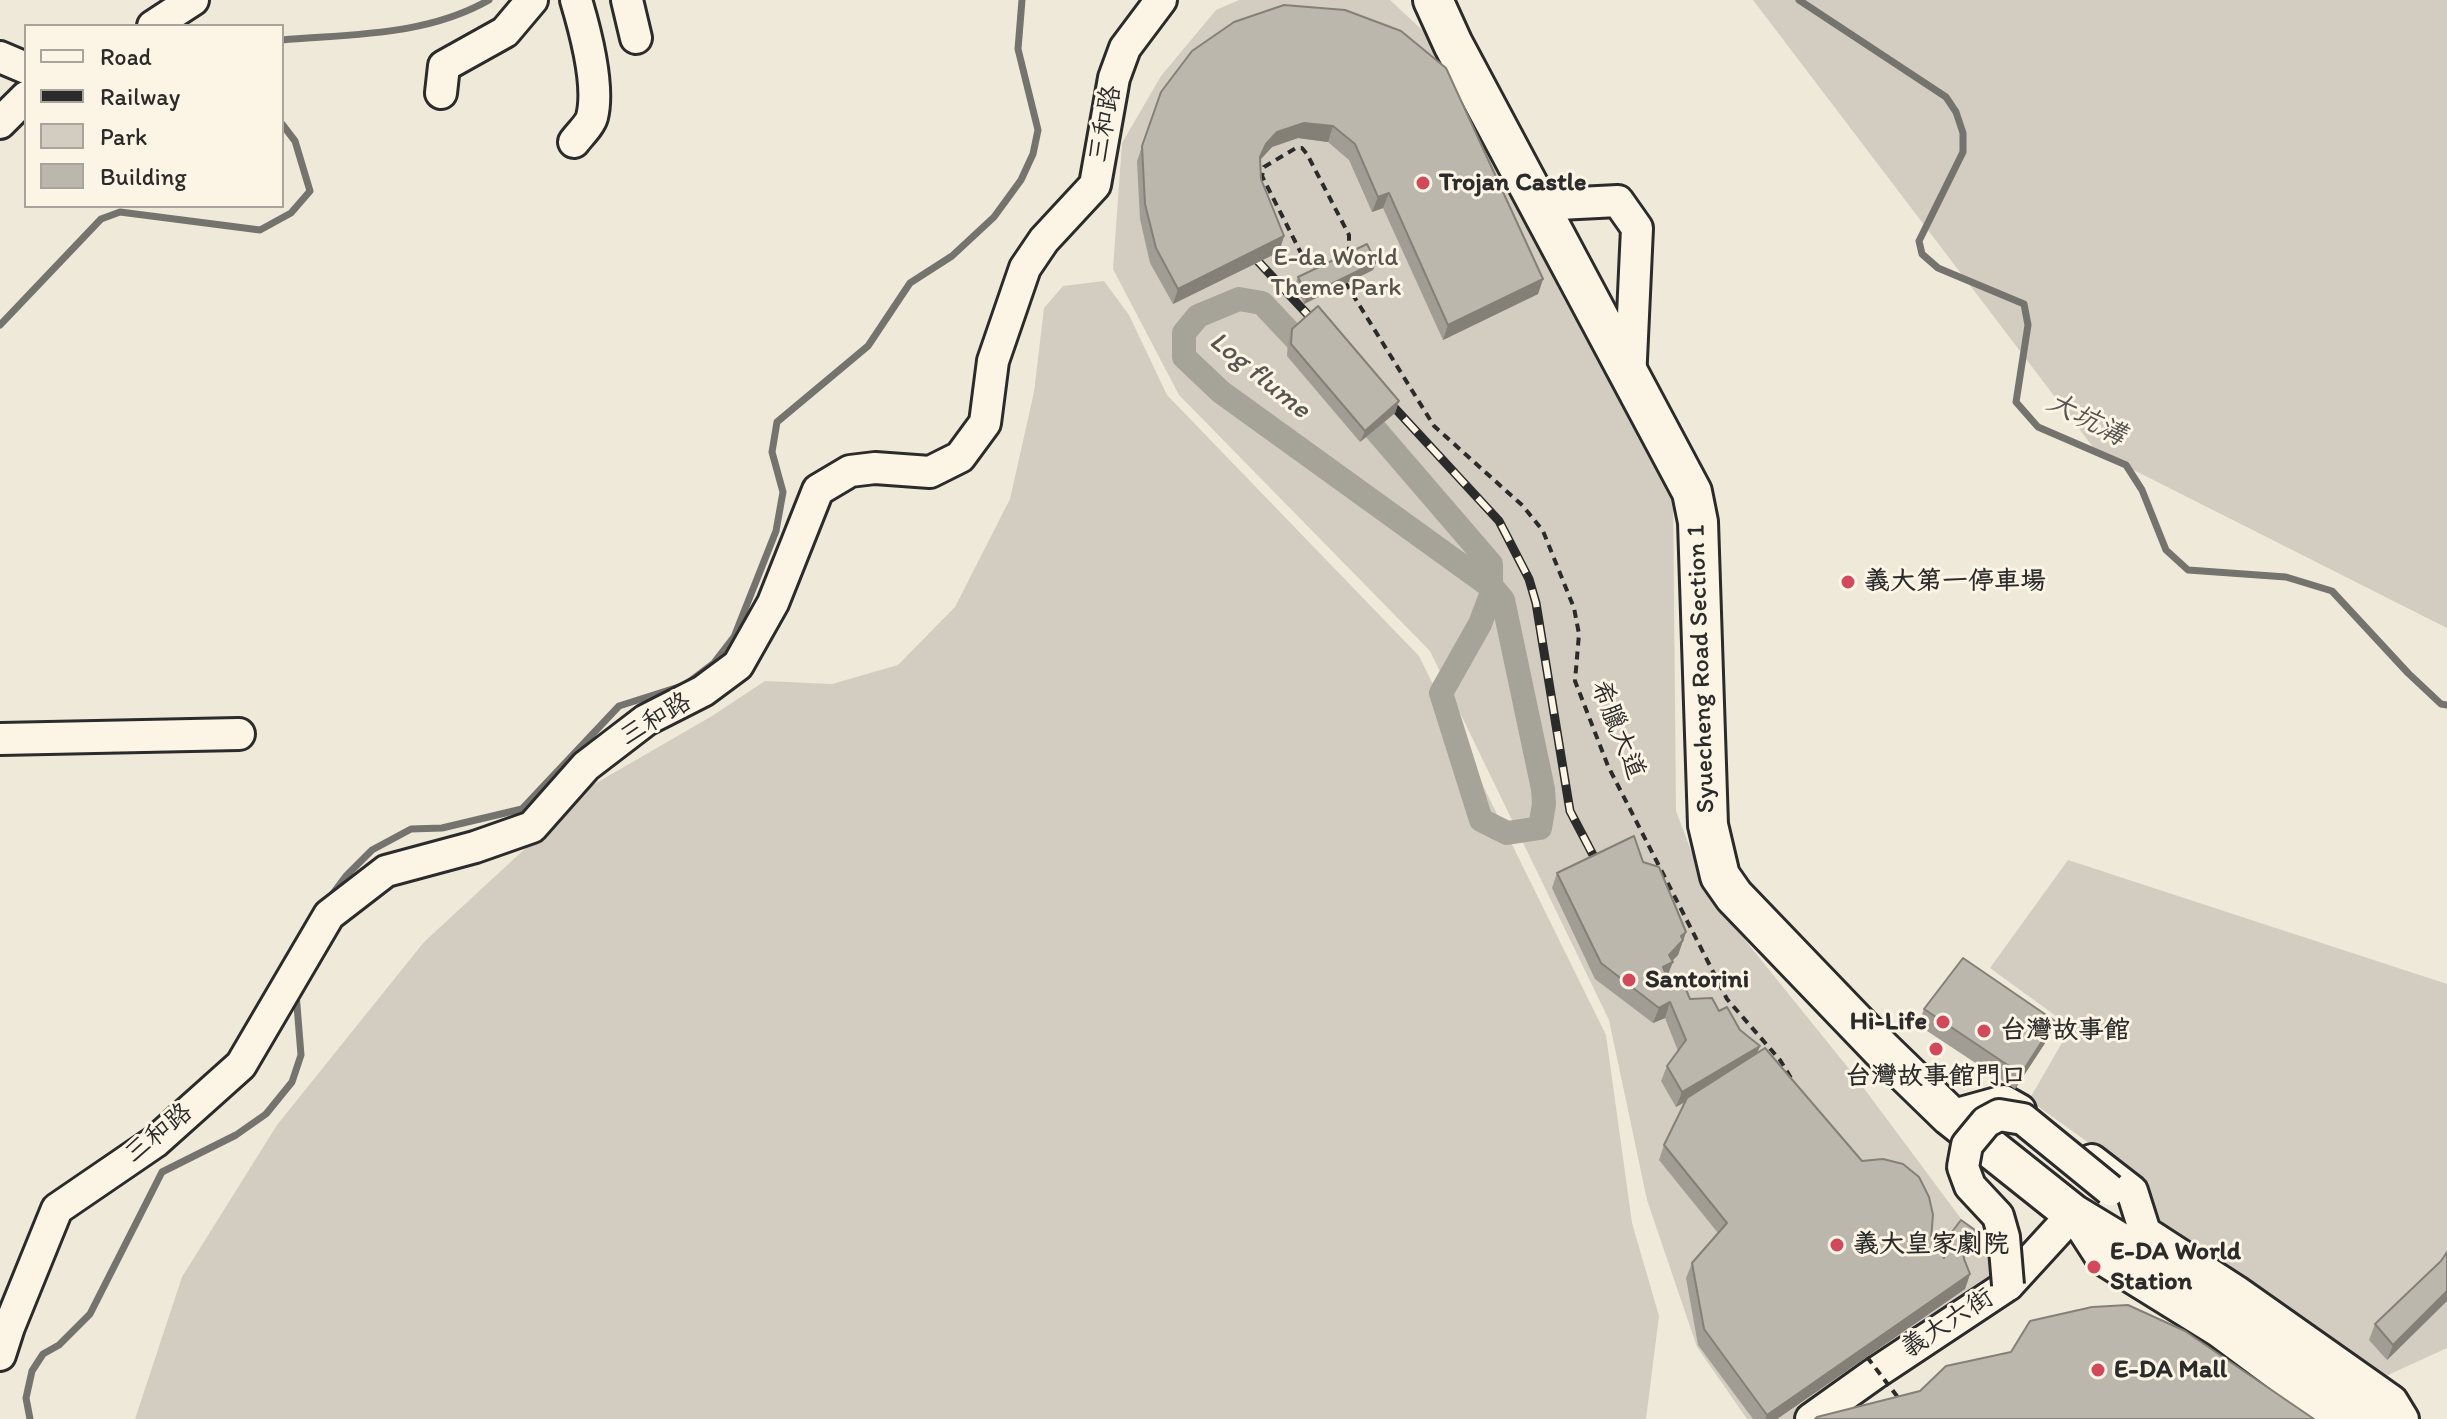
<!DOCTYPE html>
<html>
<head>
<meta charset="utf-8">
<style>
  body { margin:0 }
  #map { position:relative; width:2447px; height:1419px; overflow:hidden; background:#efe9da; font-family:Itim,sans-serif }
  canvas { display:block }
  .legend { position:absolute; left:24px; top:24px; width:260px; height:184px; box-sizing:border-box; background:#fcf5e5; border:2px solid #a8a49b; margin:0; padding:10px 14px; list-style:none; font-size:24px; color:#2b2b2b }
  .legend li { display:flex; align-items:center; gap:16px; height:40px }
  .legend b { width:40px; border:2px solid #a8a49b }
</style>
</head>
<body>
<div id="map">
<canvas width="2447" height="1419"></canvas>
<ul class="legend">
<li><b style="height:10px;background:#fcf5e5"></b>Road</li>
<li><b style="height:10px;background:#2b2b2b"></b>Railway</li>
<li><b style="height:22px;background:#d2cdc0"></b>Park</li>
<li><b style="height:22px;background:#bcb7ac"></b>Building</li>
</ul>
</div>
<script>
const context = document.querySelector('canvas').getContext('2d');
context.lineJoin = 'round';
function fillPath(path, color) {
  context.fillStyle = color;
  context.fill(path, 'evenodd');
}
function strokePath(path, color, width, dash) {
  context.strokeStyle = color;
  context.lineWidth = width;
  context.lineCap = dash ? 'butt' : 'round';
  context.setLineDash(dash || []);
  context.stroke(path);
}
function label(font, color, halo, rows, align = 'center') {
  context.font = font + ' Itim,"LXGW WenKai TC",sans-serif';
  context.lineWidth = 6;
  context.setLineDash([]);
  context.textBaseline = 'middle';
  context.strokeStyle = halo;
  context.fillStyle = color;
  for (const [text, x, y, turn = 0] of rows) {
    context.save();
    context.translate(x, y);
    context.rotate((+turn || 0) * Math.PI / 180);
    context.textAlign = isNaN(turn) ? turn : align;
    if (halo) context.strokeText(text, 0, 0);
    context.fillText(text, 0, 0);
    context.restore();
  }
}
const green = new Path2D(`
  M1239,0H1390L1435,42L1673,492L1676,811L1707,893L1854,1075L2000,1271L1795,1419H1747L1697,1347L1647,1200L1609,1020L1430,651L1179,395L1113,269L1122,143L1161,76L1216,10Z
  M1753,0H2447V628L2096,451Z
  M1104,281L1129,315L1167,395L1419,656L1606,1035L1632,1223L1659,1316L1646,1419H135L182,1277L277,1125L424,942L542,833L579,793L712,716L765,681L832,684L898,665L955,607L1010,499L1034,392L1044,308L1063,286Z
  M2068,860L2447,984V1348L2386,1376L2151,1222L2145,1183L2029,1100L2071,1027L1990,968Z`);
const stream = new Path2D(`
  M1799,0L1946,97L1956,112L1963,133V152L1919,241L1922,254L1938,268L2024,304L2028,325L2016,402L2038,427L2126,465L2142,490L2166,550L2188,570L2286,577L2332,591L2408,673L2441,704L2447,705
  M282,40C352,34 426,36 489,0
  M0,325L101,219L120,212L260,230L291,213L310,191L295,141L282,124
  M328,900L346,876L372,850L411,829L442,828L522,809L619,706L685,685L714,663L734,637L776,531L783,492L772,452L777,422L868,346L910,283L952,256L994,217L1021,180L1033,154L1038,130L1018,49L1022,0
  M30,1419L26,1398L32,1371L43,1354L59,1345L90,1314L162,1172L236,1135L266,1114L292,1082L301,1055L296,993`);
const canal = new Path2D(`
  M1310,354L1262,303L1239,299L1198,316L1184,333V357L1221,392L1494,589L1503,600L1543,789L1544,804L1540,828L1507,833L1481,820L1441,693L1480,624L1491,595
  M1355,406L1491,564V595`);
const path = new Path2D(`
  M1327,264L1311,263L1303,257L1262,176L1264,167L1296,148H1302L1307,154L1349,235V250L1342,257
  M1345,282L1434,426L1523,506L1543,531L1574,608L1579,634L1575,681L1608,766L1727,999L1780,1060L1794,1083`);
const minor = new Path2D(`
  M627,0L636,38
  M153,26L193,0
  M0,57L26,68
  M441,93L444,66L505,32L532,0
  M0,123L26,97
  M574,142C579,135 590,125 592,117C600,86 585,30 576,0
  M1539,205L1618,201L1637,228L1630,381
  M0,739L239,734
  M1950,1116L2004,1101L2020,1110
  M2092,1160L2132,1191L2145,1232L2236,1291L2392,1401L2403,1419
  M0,1355L9,1327L57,1209L155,1142L241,1065L329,915L386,871L475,847L532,827L586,766L646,720L703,691L738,665L773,603L818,490L850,471L875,468L930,472L960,457L985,423L993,361L1025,268L1044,240L1095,185L1114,78L1125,48L1161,0
  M1811,1419L1874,1374L2008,1285L2073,1214L2102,1259L2218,1331L2337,1419`);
const major = new Path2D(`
  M1433,0L1453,44L1692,492L1698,522L1708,825L1720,876L1734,896L1881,1049L1950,1116L2073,1214L2225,1306L2378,1419`);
const rail = new Path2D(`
  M1254,257L1323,331
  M1380,392L1499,521L1529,579L1536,603L1570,811L1603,874`);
const pathBridge = new Path2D(`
  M1867,1357L1900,1400`);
const minorBridge = new Path2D(`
  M2008,1285L2004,1237L1998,1216L1970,1186L1963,1167L1967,1145L1986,1122L1999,1115L2023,1119L2110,1190`);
const wall = new Path2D(`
  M1234,22L1543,279L1538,294L1443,340L1383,208L1372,212L1349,160L1328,142L1298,138L1272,147L1260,160L1261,179L1284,236L1279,252L1173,304L1150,263L1140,219L1137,161L1161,92Z
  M1376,262L1373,270L1304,304L1295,285L1298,277Z
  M1292,329L1399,401L1395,413L1360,442L1287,356L1288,340Z
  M1643,862L1686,932L1678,955L1672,961L1667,977L1669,981L1690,999L1719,1011L1740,1030L1760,1046L1757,1053L1862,1161L1931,1239L1940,1251L1942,1245L1970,1246L1964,1255L1970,1274L1965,1289L1777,1419H1753L1698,1345L1686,1278L1692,1263L1718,1233L1659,1160L1664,1145L1685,1102L1676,1107L1661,1081L1667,1066L1678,1051L1665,1018L1653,1023L1595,979L1552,888L1557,873Z
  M1924,1009L2055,1021L2049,1037L2015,1089L1918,1025Z
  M2447,1252V1301L2387,1360L2369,1340L2375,1324L2441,1261Z`);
const shadedWall = new Path2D(`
  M1304,123L1333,126L1328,142L1298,138L1272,147L1261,159L1260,157L1266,144L1277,132Z
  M1389,193L1383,208L1372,212L1378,197Z
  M1284,236L1279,252L1173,304L1178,289Z
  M1376,262L1373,270L1304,304L1307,296Z
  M1543,279L1538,294L1443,340L1448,325Z
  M1399,401L1395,413L1360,442L1365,431Z
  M1686,932L1678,955L1670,963L1673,962L1667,977L1658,982L1669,955L1681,936Z
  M1670,1002L1665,1018L1653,1023L1659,1008Z
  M2055,1021L2049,1037L2015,1089L2021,1074Z
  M1760,1046L1754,1061L1676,1107L1682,1092Z
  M1975,1230L1970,1246L1958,1264L1963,1249Z
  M1970,1274L1965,1289L1777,1419H1765L1767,1415Z
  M2447,1291V1301L2387,1360L2393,1345Z`);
const building = new Path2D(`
  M1284,5L1345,10L1401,31L1446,68L1543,279L1448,325L1389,193L1378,197L1355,144L1333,126L1304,123L1277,132L1266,144L1260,157L1261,179L1284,236L1178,289L1156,248L1145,204L1142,146L1161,92L1192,51L1234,22Z
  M1367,244L1376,262L1307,296L1298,277Z
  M1318,306L1399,401L1365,431L1291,344L1292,329Z
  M1634,836L1643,862L1659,867L1686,932L1681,936L1683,940L1669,955L1673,962L1663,967L1669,981L1681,978L1690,999L1712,998L1719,1011L1727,1007L1740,1030L1760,1046L1682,1092L1667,1066L1686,1040L1670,1002L1659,1008L1601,963L1557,873Z
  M1963,958L2055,1021L2021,1074L1924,1009Z
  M1765,1048L1862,1161L1883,1159L1903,1164L1919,1177L1929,1197L1933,1215L1931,1239L1944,1258L1942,1245L1961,1220L1975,1230L1963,1249L1964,1259L1970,1274L1767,1415L1704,1329L1692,1263L1727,1223L1664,1145L1687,1098Z
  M2447,1252V1291L2393,1345L2375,1324L2441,1261Z
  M2128,1305L2185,1331L2314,1419H1815L1817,1417L1920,1391L1946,1366L2011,1352L2030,1321L2092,1307Z`);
const markers = [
  [1423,183,8,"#d1495b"],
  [1848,582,8,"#d1495b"],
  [1629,980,8,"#d1495b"],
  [1943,1022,8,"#d1495b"],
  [1984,1031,8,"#d1495b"],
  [1936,1049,8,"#d1495b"],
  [1837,1245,8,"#d1495b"],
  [2094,1267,8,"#d1495b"],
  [2098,1370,8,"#d1495b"]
];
const streetNames = [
  ["三和路",1106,124,-79],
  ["Syuecheng Road Section 1",1702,669,-92],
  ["三和路",656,720,-31],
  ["希臘大道",1617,730,68],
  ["三和路",159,1134,-39],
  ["義大六街",1948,1324,-33]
];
const poiNames = [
  ["Trojan Castle",1439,183],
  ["義大第一停車場",1864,582],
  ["Santorini",1645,980],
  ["Hi-Life",1927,1022,"right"],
  ["台灣故事館",2000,1031],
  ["台灣故事館門口",1936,1077,"center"],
  ["義大皇家劇院",1853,1245],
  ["E-DA World",2110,1252],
  ["Station",2110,1282],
  ["E-DA Mall",2114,1370]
];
const parkNames = [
  ["E-da World",1336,258],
  ["Theme Park",1336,288]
];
const waterNames = [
  ["Log flume",1259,376,39],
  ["大坑溝",2086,420,27]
];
fillPath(green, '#d2cdc0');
strokePath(stream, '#75736d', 7);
strokePath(canal, '#a6a399', 24);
strokePath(minor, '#2b2b2b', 36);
strokePath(major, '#2b2b2b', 44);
strokePath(path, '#2b2b2b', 4, [8, 6]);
strokePath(minor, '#fcf5e5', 30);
strokePath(major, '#fcf5e5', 38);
strokePath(rail, '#2b2b2b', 9);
strokePath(rail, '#fcf5e5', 6, [18]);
strokePath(minorBridge, '#2b2b2b', 36, []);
strokePath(pathBridge, '#2b2b2b', 4, [8, 6]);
strokePath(minorBridge, '#fcf5e5', 30);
fillPath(wall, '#a29d94');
fillPath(shadedWall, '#848078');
fillPath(building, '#bcb7ac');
strokePath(building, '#848078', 2);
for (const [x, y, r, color] of markers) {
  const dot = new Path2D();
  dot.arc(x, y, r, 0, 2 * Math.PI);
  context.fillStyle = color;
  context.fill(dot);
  strokePath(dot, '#fcf5e5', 3);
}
label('26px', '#2b2b2b', '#fcf5e5', streetNames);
label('bold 26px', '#2b2b2b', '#fcf5e5', poiNames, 'left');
label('26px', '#555450', '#fcf5e5', parkNames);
label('italic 28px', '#565552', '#fcf5e5', waterNames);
</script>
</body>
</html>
